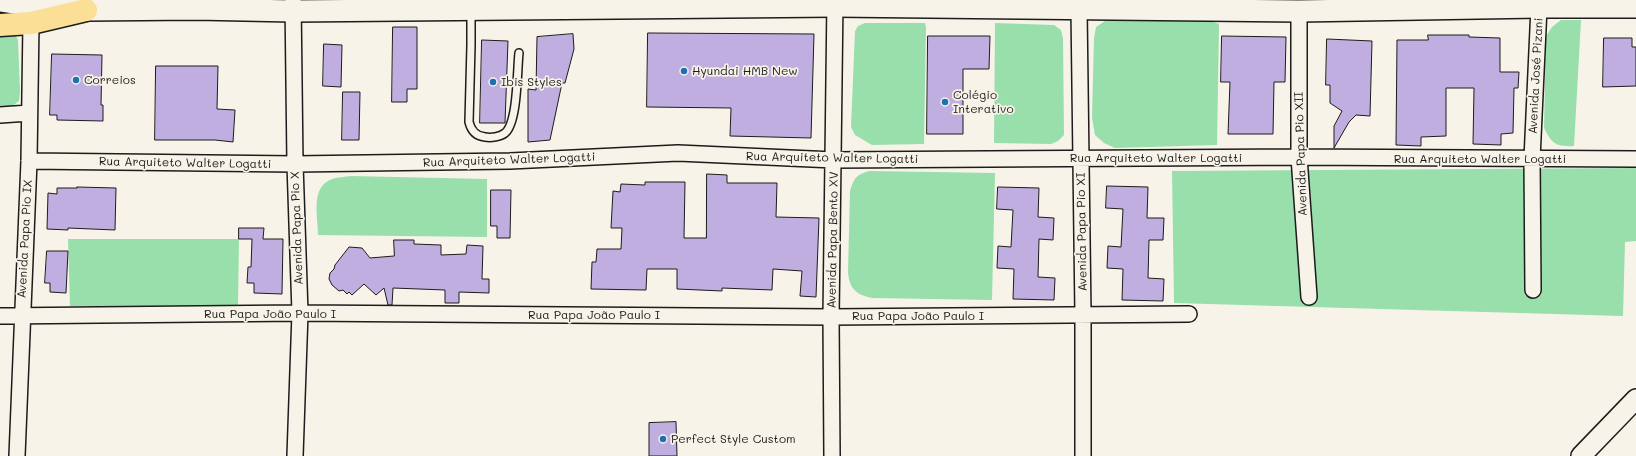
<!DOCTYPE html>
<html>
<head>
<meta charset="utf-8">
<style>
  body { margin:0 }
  canvas { display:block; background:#f7f3e8 }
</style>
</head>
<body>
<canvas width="1636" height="456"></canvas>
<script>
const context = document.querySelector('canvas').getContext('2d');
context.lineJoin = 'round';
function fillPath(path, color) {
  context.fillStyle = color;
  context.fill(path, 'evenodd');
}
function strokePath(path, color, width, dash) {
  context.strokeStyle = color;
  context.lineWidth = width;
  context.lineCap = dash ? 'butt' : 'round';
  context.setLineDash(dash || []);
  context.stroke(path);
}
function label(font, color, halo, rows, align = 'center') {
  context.font = font + ' Mali,sans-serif';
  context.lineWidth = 3.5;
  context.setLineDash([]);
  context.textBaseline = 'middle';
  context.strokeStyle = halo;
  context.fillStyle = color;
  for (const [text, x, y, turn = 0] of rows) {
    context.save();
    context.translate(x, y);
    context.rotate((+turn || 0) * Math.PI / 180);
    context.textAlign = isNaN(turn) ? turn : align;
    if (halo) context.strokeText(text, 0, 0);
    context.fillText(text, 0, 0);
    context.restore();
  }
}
const green = new Path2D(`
  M1149,20H1208L1219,24L1217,145L1115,148L1104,143L1095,135L1092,118L1094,38L1096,27L1105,21Z
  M1561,20H1581L1574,146C1556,147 1552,144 1544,128L1546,36L1552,27Z
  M865,23H925L926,28L924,144L872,145L855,135L851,127L855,31L858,26Z
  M995,23L1054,25L1061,30L1063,38L1064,135L1058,141L1051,144L994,143Z
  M0,31L14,33L18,40L20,92L19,101L11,107H0Z
  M1636,168V241L1625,242L1623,316L1174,303L1172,171Z
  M869,171L995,173L992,300L872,298C855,294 850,289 848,273L850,191C854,178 856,175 869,171Z
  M351,176L487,179V237L318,235C318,216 310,187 332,179C338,177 345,177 351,176Z
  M68,239H239L238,305L161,307L70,306Z`);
const building = new Path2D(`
  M393,27H417V89H407V102H392Z
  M648,33L814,34L811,138L730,136L731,108L647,107Z
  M573,34L574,49L565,83H562L550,140L528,142V89L536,90L537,37Z
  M1428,35H1469V37L1500,38V72H1519L1518,88H1514L1513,133L1501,134V145L1473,144L1474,88H1446V136L1421,137V146L1396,145L1397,40H1428Z
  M928,36H990L989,69H963V134H927Z
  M1222,36L1286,37L1285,82H1274L1273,134H1228L1230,82H1221Z
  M1604,38H1632V47H1636V86L1603,87Z
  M1327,39L1372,41L1370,116L1356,115L1349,122L1334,148V126L1342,111L1330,103V85H1326Z
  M482,40L508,41L505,123H480Z
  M324,44L342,45L341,87L323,86Z
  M52,54L102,55L101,105H103V121L57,120V115H50Z
  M156,66H218L217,109L235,110L233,142L215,140H155Z
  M343,92H360L359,140H342Z
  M707,174L727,175V183H777L776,217L819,218L816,297L800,296L802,271L773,269L772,290L722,288V291L677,289V269H647L646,290L591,289L592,262H596L597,249H621L622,228H611L613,191L620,192L621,184L645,185V182H685L684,238H706Z
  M1107,186L1148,187L1147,218H1164L1163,240H1149L1148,278L1164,279L1163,301L1122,300L1123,269L1107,268L1108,246L1121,247L1123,209L1106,208Z
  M77,187L116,188L115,230L68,228V230L47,229L48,193L57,194V188H77Z
  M998,187L1039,188L1038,217L1054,218L1053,240L1039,239L1038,277L1055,278L1054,300L1013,299L1014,269L997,268L998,246L1011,247L1013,210L997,209Z
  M491,190H511L510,238H497V226H491Z
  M239,228H264L263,239H283L282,294L254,293V283H247L248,267H251L252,239H239Z
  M394,240H414V244L441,245V255L466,254L467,245L483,246L482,279H489V293L459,292V303H445V290L393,288L392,305H388L384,288L376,295L364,284L352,295L349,292L347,294L343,290L339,291L332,285L329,279L330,273L334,269L335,265L349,247L362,248L370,258L394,256Z
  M47,251H68L66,293L50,292V283H45Z
  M676,422L677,456H649V423Z`);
const service = new Path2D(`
  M471,12V45L469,122C471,130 475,136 485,137C491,138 500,137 505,133C518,122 517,70 519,53`);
const minor = new Path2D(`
  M293,0L295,164L300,313L295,456
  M1079,9L1083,315V456
  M1299,11V157L1309,297
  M0,115L29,113
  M29,161L295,164L510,161L678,153L834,160L1299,157L1636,159
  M1533,290L1532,159L1539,7
  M0,316L300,313L831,317L1189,314
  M17,456L29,161L31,23
  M832,456L831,317L835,0`);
const tertiary = new Path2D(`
  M1581,456L1636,399`);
const secondary = new Path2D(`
  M0,1L49,8L86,10L196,9L293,11L835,6L1299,11L1539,7H1636`);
const motorway = new Path2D(`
  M0,25L31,23L86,10`);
const markers = [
  [684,71,4,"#1f6fb2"],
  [76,80,4,"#1f6fb2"],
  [493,82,4,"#1f6fb2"],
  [945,102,4,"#1f6fb2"],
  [663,439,4,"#1f6fb2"]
];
const poiNames = [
  ["Hyundai HMB New",692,71],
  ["Correios",84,80],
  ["Ibis Styles",501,82],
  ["Colégio",953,95],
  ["Interativo",953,109],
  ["Perfect Style Custom",671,439]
];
const streetNames = [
  ["Avenida José Pizani",1536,76,-87],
  ["Avenida Papa Pio XII",1301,154,-92],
  ["Rua Arquiteto Walter Logatti",832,158,1],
  ["Rua Arquiteto Walter Logatti",1156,158],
  ["Rua Arquiteto Walter Logatti",1480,159],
  ["Rua Arquiteto Walter Logatti",509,160,-2],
  ["Rua Arquiteto Walter Logatti",185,163,1],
  ["Avenida Papa Pio X",297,228,-92],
  ["Avenida Papa Pio XI",1082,232,-91],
  ["Avenida Papa Pio IX",25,239,-87],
  ["Avenida Papa Bento XV",833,240,-89],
  ["Rua Papa João Paulo I",270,314],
  ["Rua Papa João Paulo I",594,315],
  ["Rua Papa João Paulo I",918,316]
];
fillPath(green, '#99dfac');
fillPath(building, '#bfaedf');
strokePath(building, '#1c1c1c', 1);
strokePath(service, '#1c1c1c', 10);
strokePath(minor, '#1c1c1c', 18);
strokePath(tertiary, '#1c1c1c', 22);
strokePath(secondary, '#1c1c1c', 24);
strokePath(motorway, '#1c1c1c', 25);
strokePath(service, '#f7f3e8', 7);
strokePath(minor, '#f7f3e8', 15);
strokePath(tertiary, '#f7f3e8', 19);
strokePath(secondary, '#f7f3e8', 21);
strokePath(motorway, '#fbdf96', 22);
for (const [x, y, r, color] of markers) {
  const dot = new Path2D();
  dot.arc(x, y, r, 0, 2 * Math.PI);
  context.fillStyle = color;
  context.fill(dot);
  strokePath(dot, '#f7f3e8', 1.5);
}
label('12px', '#1c1c1c', '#f7f3e8', poiNames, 'left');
label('12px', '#1c1c1c', '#f7f3e8', streetNames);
</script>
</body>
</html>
